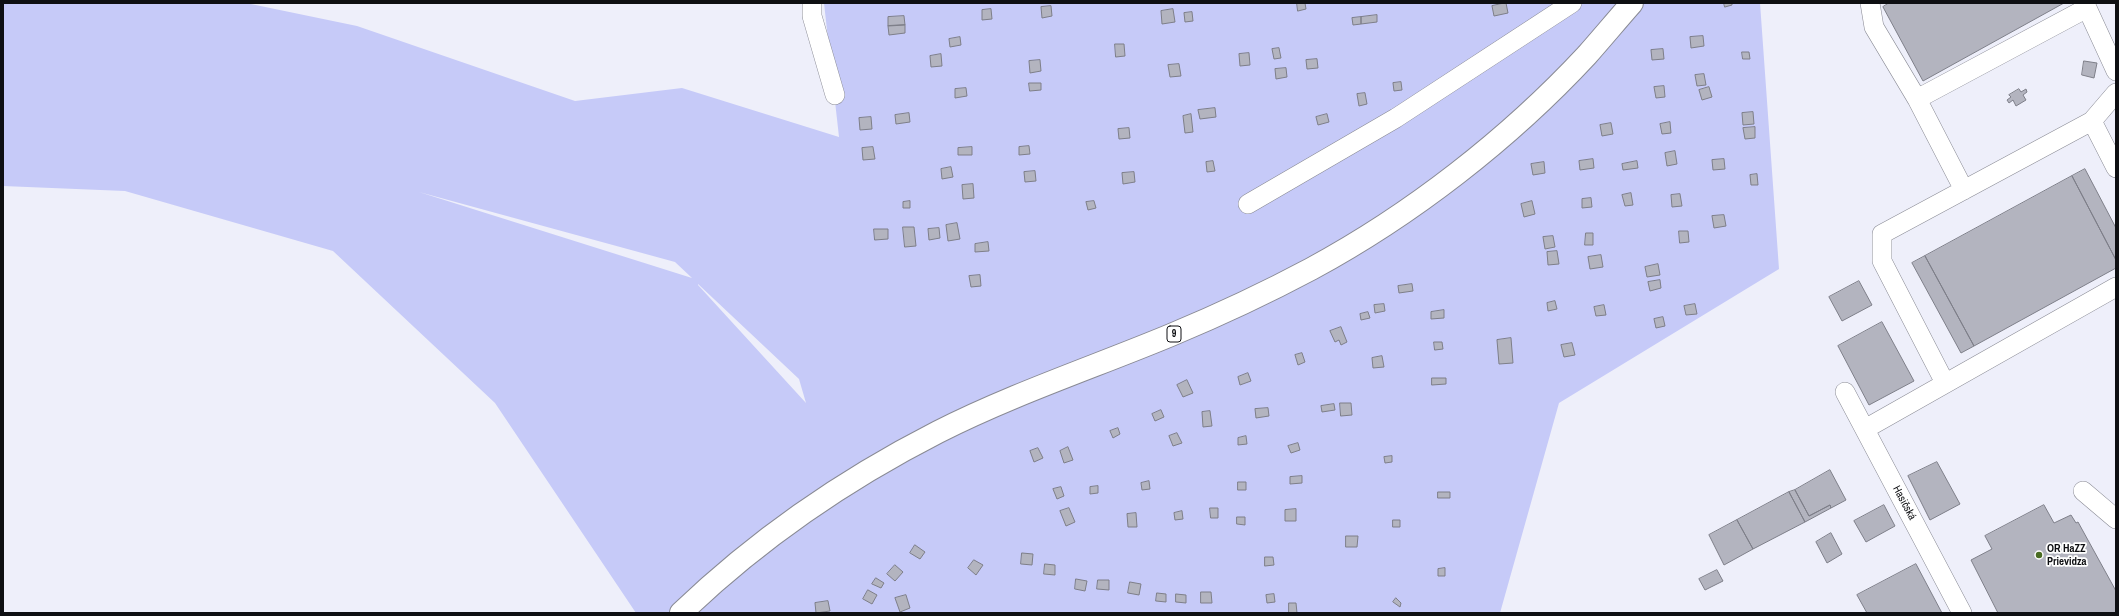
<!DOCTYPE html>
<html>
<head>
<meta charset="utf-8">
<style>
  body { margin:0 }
  #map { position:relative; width:2119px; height:616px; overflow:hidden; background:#eeeffa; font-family:"Archivo Narrow",sans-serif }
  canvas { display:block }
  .frame { position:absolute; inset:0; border:4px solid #0e0f12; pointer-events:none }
</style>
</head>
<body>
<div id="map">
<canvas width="2119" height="616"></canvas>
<div class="frame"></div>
</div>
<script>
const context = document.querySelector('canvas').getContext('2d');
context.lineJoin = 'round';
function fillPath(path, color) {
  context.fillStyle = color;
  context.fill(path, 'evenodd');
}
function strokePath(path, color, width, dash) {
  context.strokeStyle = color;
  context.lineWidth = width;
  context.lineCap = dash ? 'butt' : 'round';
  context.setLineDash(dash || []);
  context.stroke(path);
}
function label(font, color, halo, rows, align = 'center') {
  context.font = font + ' "Archivo Narrow",sans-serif';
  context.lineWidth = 3.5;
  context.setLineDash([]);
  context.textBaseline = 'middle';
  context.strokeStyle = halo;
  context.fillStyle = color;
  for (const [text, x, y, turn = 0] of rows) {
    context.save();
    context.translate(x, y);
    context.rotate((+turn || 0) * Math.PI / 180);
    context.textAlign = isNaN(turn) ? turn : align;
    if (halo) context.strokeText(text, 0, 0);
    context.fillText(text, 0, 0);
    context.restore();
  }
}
const green = new Path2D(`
  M3,3H246L357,26L575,101L682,88L839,137L824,3H1760L1779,269L1559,403L1500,613H636L495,403L333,251L125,191L3,186ZM419,192L675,262L692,278ZM698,284L799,379L806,403L698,285Z`);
const building = new Path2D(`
  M1297,3H1305L1306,9L1298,11Z
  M1506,3L1508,13L1494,16L1492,6Z
  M1724,3H1732V5L1725,7Z
  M1889,3H2064L1923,81L1883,7Z
  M1051,6L1052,16L1042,18L1041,7Z
  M991,9L992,19L982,20V10Z
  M1173,9L1175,22L1162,24L1161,11Z
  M1192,12L1193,21L1185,22L1184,13Z
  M1377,15V22L1361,24V17Z
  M904,16L905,25L888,26V17Z
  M1361,17V24L1353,25L1352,18Z
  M905,25V33L889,35L888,26Z
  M1703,36L1704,46L1691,48L1690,37Z
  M960,37L961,45L950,47L949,39Z
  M1115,44H1124L1125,56L1116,57Z
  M1279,48L1281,58L1274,59L1272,49Z
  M1663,49L1664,59L1652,60L1651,50Z
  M1742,52H1749L1750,59H1743Z
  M1249,53L1250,65L1240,66L1239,54Z
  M941,54L942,66L931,67L930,56Z
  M1317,59L1318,68L1307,69L1306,60Z
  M1040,60L1041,71L1030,73L1029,61Z
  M2084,61L2097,63L2094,78L2082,75Z
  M1179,64L1181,76L1170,77L1168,65Z
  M1286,68L1287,77L1276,79L1275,69Z
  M1704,74L1706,85L1697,86L1695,75Z
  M1401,82L1402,90L1394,91L1393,83Z
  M1029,83H1041V90L1030,91Z
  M1664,86L1665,97L1656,98L1654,87Z
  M1709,87L1712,97L1702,100L1699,90Z
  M966,88L967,96L955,98V89Z
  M2019,89L2021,92L2026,89L2027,92L2023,95L2026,100L2016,106L2013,100L2009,103L2007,100L2011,97L2009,95Z
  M1365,93L1367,104L1359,106L1357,94Z
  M1215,108L1216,117L1200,119L1198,110Z
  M1753,112L1754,124L1743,125L1742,113Z
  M909,113L910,122L896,124L895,115Z
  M1191,114L1193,132L1185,133L1183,116Z
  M1327,114L1329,122L1318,125L1316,117Z
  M871,117L872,129L860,130L859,118Z
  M1670,122L1671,133L1662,134L1660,124Z
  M1611,123L1613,134L1602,136L1600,125Z
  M1755,127V138L1745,139L1743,128Z
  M1129,128L1130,138L1119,139L1118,129Z
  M1029,146L1030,154L1019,155V147Z
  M873,147L875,159L863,160L862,148Z
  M972,147V155H958V148Z
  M1675,151L1677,164L1667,166L1665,153Z
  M1593,159L1594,168L1580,170L1579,161Z
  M1724,159L1725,169L1713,170L1712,160Z
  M1213,161L1215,171L1207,172L1206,162Z
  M1637,161L1638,168L1623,170L1622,164Z
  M1544,162L1545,173L1533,175L1531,164Z
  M951,167L953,177L942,179L941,169Z
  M2085,169L2116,228V260L2072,176Z
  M1035,171L1036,181L1025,182L1024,172Z
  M1134,172L1135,182L1123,184L1122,173Z
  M1757,174L1758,185H1751L1750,175Z
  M2072,176L2116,260V268L1974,346L1925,256Z
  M973,184L974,198L963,199L962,185Z
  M1631,193L1633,205L1625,206L1622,195Z
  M1680,194L1682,206L1672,207L1671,195Z
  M1591,198L1592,207L1582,208V199Z
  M910,201V208H903V202Z
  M1094,201L1096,208L1088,210L1086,202Z
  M1532,201L1535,214L1524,217L1521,204Z
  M1724,215L1726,226L1714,228L1712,216Z
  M957,223L960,239L948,241L946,225Z
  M903,227H914L916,246L905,247Z
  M939,228L940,238L929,240L928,229Z
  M874,229H888V239L875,240Z
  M1679,231H1688L1689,242L1680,243Z
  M1586,233H1593V245H1585Z
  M1553,236L1555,247L1545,249L1543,237Z
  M988,242L989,251L975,252V244Z
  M1557,251L1559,264L1548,265L1547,252Z
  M1601,255L1603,267L1590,269L1588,257Z
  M1925,256L1974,346L1961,353L1912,263Z
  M1658,264L1660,275L1647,277L1645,267Z
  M980,275L981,286L971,287L969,276Z
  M1660,280L1661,288L1650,291L1648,282Z
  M1859,281L1872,305L1842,321L1829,297Z
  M1412,284L1413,291L1399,293L1398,286Z
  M1555,301L1557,309L1548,311L1547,303Z
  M1384,304L1385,311L1375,313L1374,305Z
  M1695,304L1697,314L1686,315L1684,306Z
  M1604,305L1606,315L1596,316L1594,307Z
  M1444,310V318L1431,319V312Z
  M1368,312L1370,318L1361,320L1360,314Z
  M1663,317L1665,326L1656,328L1654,319Z
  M1882,322L1914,381L1869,405L1838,346Z
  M1341,327L1347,342L1341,345L1339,340L1335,342L1330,331Z
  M1511,338L1513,363L1499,364L1497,340Z
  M1434,342H1442L1443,349L1435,350Z
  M1572,343L1575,355L1564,357L1561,345Z
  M1302,353L1305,362L1298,365L1295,355Z
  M1382,356L1384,367L1373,368L1372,358Z
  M1248,373L1251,381L1240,385L1238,377Z
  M1432,378H1446V384L1432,385Z
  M1187,380L1193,393L1183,397L1177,385Z
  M1340,403H1351L1352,415L1341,416Z
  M1334,404L1335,410L1322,412L1321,406Z
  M1268,408L1269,416L1256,418L1255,409Z
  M1161,410L1164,417L1155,421L1152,414Z
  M1210,411L1212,426L1203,427L1202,412Z
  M1118,428L1120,434L1113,438L1110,431Z
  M1177,433L1182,443L1173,446L1169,436Z
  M1246,436L1247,444L1238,445V438Z
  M1298,443L1300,450L1291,453L1288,446Z
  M1068,447L1073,460L1064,463L1060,451Z
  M1038,448L1043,458L1034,462L1030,451Z
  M1392,456V462L1385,463L1384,457Z
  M1937,462L1960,504L1930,520L1908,476Z
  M1830,470L1846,500L1831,508L1830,505L1809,516L1795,490Z
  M1302,476V483L1290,484V477Z
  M1149,481L1150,489L1142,490L1141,483Z
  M1238,482H1246V490H1238Z
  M1098,486V493L1090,494V487Z
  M1061,487L1064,496L1057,499L1053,489Z
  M1795,490L1809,516L1830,505L1831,508L1805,522L1789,492Z
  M1438,492H1450V498H1438Z
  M1789,492L1805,522L1753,549L1737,520Z
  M1884,505L1895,526L1866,542L1854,521Z
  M2044,505L2054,523L2071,515L2076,523L2078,522L2116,591V613H1998L1971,560L1992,549L1985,536Z
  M1069,508L1075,522L1066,526L1060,511Z
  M1210,508H1218V518H1211Z
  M1296,509V521H1285V510Z
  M1182,511L1183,519L1175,520L1174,513Z
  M1136,513L1137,527H1128L1127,514Z
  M1237,517H1245V525L1237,524Z
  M1393,520H1400V527H1393Z
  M1737,520L1753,549L1724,565L1709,535Z
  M1831,533L1842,554L1827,563L1816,542Z
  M1346,536H1358L1357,547H1346Z
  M915,545L925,552L920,559L910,553Z
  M1022,553L1033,554L1032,565L1021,564Z
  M1265,557H1273L1274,565L1265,566Z
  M974,560L983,565L976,575L968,568Z
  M1045,564L1055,565V575L1044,574Z
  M1916,564L1942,613H1867L1857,595Z
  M895,565L903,572L895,581L887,574Z
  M1445,568V576H1438V569Z
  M1717,570L1723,581L1705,590L1699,579Z
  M876,578L884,583L881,588L872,584Z
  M1076,579L1087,581L1085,591L1075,589Z
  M1098,580H1109V590L1097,589Z
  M1130,582L1141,584L1139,595L1128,593Z
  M868,590L877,595L872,604L863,599Z
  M1201,592H1211L1212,603H1201Z
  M1157,593L1166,594V602L1156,601Z
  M1176,594L1186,595V603L1176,602Z
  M1274,594L1275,602L1267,603L1266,595Z
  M906,595L910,608L900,612L895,598Z
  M1396,598L1401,603L1400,607L1393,602Z
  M828,601L830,611L816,613L815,603Z
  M1289,603H1296L1297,613H1289Z`);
const minor = new Path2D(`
  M812,3V16L835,95
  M1870,3L1874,27L1917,99
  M2092,121L2116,93
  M1964,190L1917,99L2087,8L2116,71
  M1248,204L1396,118L1572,3
  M1945,383L1882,261V234L2092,121L2116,168
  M1845,392L1962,613
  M1865,429L2116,287
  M2083,491L2116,519`);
const major = new Path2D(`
  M681,613C757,540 844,480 938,432C1013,394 1094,367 1171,335C1219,315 1266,293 1311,269C1411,215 1509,139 1587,55C1602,38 1617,20 1632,3`);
const markers = [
  [2039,555,4,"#496b22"]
];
const shields = [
  [1174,334,14]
];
const shieldNames = [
  ["9",1174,334]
];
const streetNames = [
  ["Hasičská",1904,503,62]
];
const poiNames = [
  ["OR HaZZ",2047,549],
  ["Prievidza",2047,562]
];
fillPath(green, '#c6caf8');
fillPath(building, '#b3b4bf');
strokePath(building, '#7e7f89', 1);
strokePath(minor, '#898a94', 20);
strokePath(major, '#898a94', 24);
strokePath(minor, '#fff', 19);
strokePath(major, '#fff', 22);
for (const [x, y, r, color] of markers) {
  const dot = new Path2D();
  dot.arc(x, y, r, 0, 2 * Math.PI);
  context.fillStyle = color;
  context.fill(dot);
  strokePath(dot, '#fff', 1.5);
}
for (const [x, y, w] of shields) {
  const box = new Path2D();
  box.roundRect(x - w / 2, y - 8, w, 16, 3);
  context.fillStyle = '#fff';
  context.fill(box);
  strokePath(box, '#0e0f12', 1);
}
label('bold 10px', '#0e0f12', null, shieldNames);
label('11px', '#0e0f12', '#fff', streetNames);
label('bold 11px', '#0e0f12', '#fff', poiNames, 'left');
</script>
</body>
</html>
